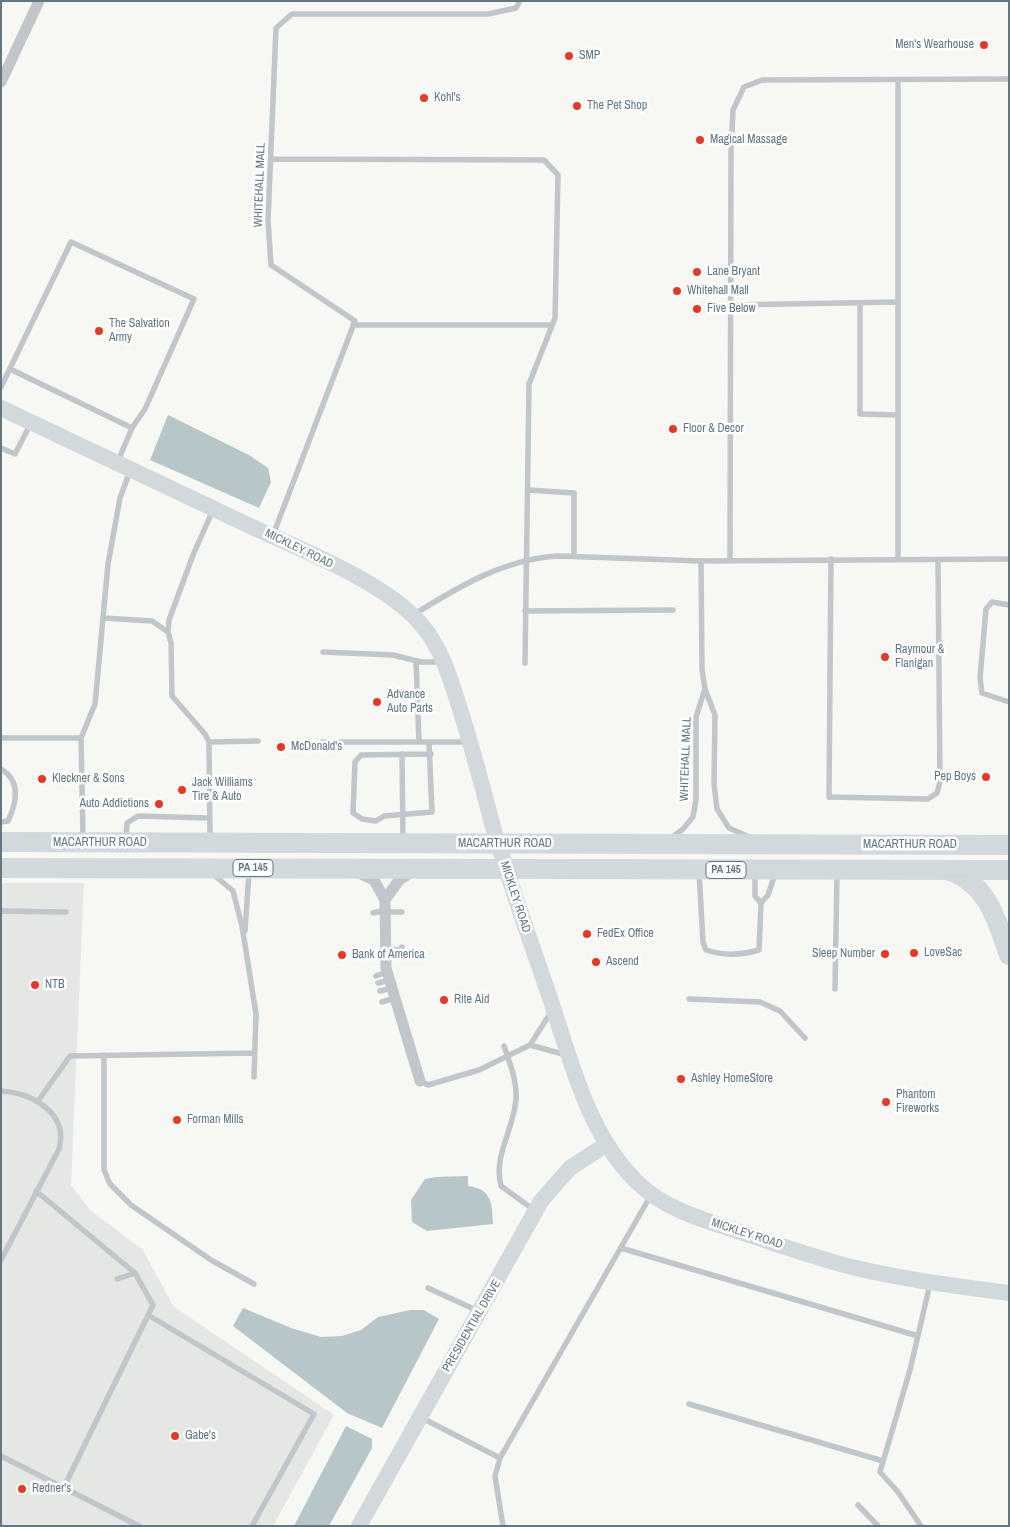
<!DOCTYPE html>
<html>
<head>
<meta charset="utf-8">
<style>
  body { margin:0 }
  #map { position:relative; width:1010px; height:1527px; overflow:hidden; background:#f7f7f4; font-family:"Archivo Narrow",sans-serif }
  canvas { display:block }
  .frame { position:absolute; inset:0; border:2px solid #617781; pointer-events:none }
</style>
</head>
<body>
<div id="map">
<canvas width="1010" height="1527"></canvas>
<div class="frame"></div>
</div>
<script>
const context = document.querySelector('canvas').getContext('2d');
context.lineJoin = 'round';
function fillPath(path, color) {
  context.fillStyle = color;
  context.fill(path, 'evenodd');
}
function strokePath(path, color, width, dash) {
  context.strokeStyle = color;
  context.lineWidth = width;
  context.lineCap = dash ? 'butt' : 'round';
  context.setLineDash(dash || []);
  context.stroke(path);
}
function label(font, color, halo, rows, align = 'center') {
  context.font = font + ' "Archivo Narrow",sans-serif';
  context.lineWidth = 5;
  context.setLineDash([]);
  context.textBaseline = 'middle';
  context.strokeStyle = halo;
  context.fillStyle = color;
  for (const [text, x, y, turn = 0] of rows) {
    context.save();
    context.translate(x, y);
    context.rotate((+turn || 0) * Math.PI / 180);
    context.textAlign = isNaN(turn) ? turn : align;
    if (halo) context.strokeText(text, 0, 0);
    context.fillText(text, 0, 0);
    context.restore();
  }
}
const built = new Path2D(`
  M1,883H84L71,1185L90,1210L143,1250L173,1306L334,1415L273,1526H1Z`);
const water = new Path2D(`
  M168,415L249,455L268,468L271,482L259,508L150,460Z
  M468,1176V1186C492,1189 492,1203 493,1224L427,1231L412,1222L411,1200L425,1179L436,1177Z
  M243,1308L291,1328L321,1337L342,1336L361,1330L378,1317L410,1310H424L439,1319L382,1428L347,1413L233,1326Z
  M346,1426L372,1439V1448L329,1526H294Z`);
const lane = new Path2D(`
  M271,159L544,160L558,175L555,318L529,384L525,663
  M860,303V414L897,415
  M731,305L898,302
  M353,325H552
  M10,369L132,428L118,461
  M1,387L71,242L194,299L145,409L132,428
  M1,448L15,454L31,423
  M528,490L574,493V556
  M273,535L355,321L271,265L268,220L276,28L292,14H488L516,8L520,1
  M831,559L829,797L928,799L937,793L940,782L938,560
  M898,559V80
  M730,560L731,150L733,110L744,87L762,80L1009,79
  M701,561L702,670L705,689L715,715L714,784L717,809L729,828L749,837
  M1009,605L992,602L986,609L980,678L982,693L1009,702
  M525,611L673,610
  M413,615C458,587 504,559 558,556L701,561L1009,559
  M103,618L152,621L168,632L171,643L172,696L205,734L209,742
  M168,632L169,620L193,555L213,510
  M323,652L393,655L421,662H442
  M416,661L419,742
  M1,738H81
  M322,742H468
  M429,742L432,812L384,816L376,821L362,819L353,813L355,762L361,755L431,754
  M402,754L403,840
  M1,769C21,781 17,802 8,821L1,822
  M83,838L81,738L95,704L108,564L120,498L130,471
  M126,838L127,823L138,816L209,818
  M210,838L209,742L258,741
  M671,838L683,829L693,817L696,800V717L705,689
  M699,872L703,942L706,950C724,956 742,955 759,950L761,903L768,895L775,874
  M755,872V896L761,903
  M214,875L233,891L242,926L256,1014L254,1077
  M1,911L66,912
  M387,912H402
  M373,913L382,911L383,907
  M245,931L249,872
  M386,949L402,950V947
  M376,976L387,972
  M378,983L390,980
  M835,989L837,874
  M380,991L392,988
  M689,999L760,1002L780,1011L805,1038
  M382,1002L395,998
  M530,1045L566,1055
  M504,1046C510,1063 517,1081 516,1099C514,1130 493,1155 501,1186L534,1210
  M104,1055V1170L110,1184L131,1205L211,1260L254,1284
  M420,1081L428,1085L479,1070L530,1045L551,1012
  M1,1091C32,1093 69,1113 59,1149L1,1260
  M38,1101L70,1056L254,1053
  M36,1191L135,1273L153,1305L64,1487
  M621,1248L918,1336
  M117,1279L135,1273
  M428,1288L478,1311
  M148,1315L314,1414L252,1526
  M689,1404L883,1461
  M422,1418L500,1458
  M1,1456L139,1526
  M858,1505L878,1526
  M503,1526L495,1476L500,1458L651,1195
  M921,1526L898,1492L880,1472L910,1370L930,1284`);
const street = new Path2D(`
  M1,82L39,1
  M359,873L374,880L385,900L386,968L420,1081
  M385,900L399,880L413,871`);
const secondary = new Path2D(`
  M1,408C83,447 166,486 248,525C299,549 384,581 420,623C442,648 450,678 460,709C472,747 482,785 492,823C509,882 530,940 550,998C571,1061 588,1135 638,1183C667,1211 706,1220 743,1233C780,1245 818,1259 856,1268C906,1280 958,1286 1009,1293
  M359,1526L541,1201L570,1168L607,1144`);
const highway = new Path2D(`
  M1,842L1009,845
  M1,868L1009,870
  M950,871C988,884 997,921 1009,955`);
const markers = [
  [984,45,5,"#ea3722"],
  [569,56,5,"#ea3722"],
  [424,98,5,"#ea3722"],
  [577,106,5,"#ea3722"],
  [700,140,5,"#ea3722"],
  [697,272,5,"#ea3722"],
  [677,291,5,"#ea3722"],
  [697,309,5,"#ea3722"],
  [99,331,5,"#ea3722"],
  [673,429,5,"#ea3722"],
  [885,657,5,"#ea3722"],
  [377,702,5,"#ea3722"],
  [281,747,5,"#ea3722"],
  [986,777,5,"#ea3722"],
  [42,779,5,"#ea3722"],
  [182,790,5,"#ea3722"],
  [159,804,5,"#ea3722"],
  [587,934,5,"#ea3722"],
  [914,953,5,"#ea3722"],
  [885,954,5,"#ea3722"],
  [342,955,5,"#ea3722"],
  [596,962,5,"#ea3722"],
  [35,985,5,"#ea3722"],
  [444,1000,5,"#ea3722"],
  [681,1079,5,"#ea3722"],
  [886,1102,5,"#ea3722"],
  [177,1120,5,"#ea3722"],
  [175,1436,5,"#ea3722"],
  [22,1489,5,"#ea3722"]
];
const shields = [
  [253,868,40],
  [726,870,40]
];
const shieldNames = [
  ["PA 145",253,868],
  ["PA 145",726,870]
];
const poiNames = [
  ["Men's Wearhouse",974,45,"right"],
  ["SMP",579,56],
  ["Kohl's",434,98],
  ["The Pet Shop",587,106],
  ["Magical Massage",710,140],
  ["Lane Bryant",707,272],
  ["Whitehall Mall",687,291],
  ["Five Below",707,309],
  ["The Salvation",109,324],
  ["Army",109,338],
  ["Floor & Decor",683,429],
  ["Raymour &",895,650],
  ["Flanigan",895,664],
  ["Advance",387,695],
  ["Auto Parts",387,709],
  ["McDonald's",291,747],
  ["Pep Boys",976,777,"right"],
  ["Kleckner & Sons",52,779],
  ["Jack Williams",192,783],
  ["Tire & Auto",192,797],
  ["Auto Addictions",149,804,"right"],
  ["FedEx Office",597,934],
  ["LoveSac",924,953],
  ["Sleep Number",875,954,"right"],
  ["Bank of America",352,955],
  ["Ascend",606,962],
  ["NTB",45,985],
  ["Rite Aid",454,1000],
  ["Ashley HomeStore",691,1079],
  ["Phantom",896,1095],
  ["Fireworks",896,1109],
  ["Forman Mills",187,1120],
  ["Gabe's",185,1436],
  ["Redner's",32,1489]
];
const streetNames = [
  ["WHITEHALL MALL",260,185,-88],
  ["MICKLEY ROAD",299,549,26],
  ["WHITEHALL MALL",686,759,-88],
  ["MACARTHUR ROAD",100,843],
  ["MACARTHUR ROAD",505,844],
  ["MACARTHUR ROAD",910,845],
  ["MICKLEY ROAD",515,897,72],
  ["MICKLEY ROAD",747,1234,18],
  ["PRESIDENTIAL DRIVE",472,1326,-60]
];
fillPath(built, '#e5e7e5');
fillPath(water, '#b7c7c9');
strokePath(lane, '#c0c6c9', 5.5);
strokePath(street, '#c0c6c9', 11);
strokePath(secondary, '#d2d9dc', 16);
strokePath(highway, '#d2d9dc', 20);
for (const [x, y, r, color] of markers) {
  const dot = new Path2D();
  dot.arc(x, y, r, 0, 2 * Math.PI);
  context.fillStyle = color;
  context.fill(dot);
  strokePath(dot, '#fff', 2);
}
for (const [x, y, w] of shields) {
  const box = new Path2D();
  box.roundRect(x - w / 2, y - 8.5, w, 17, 4);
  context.fillStyle = '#fff';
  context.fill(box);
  strokePath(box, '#617781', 1);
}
label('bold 11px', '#617781', null, shieldNames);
label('12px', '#617781', '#fff', poiNames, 'left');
label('12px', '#617781', '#fff', streetNames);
</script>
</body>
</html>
